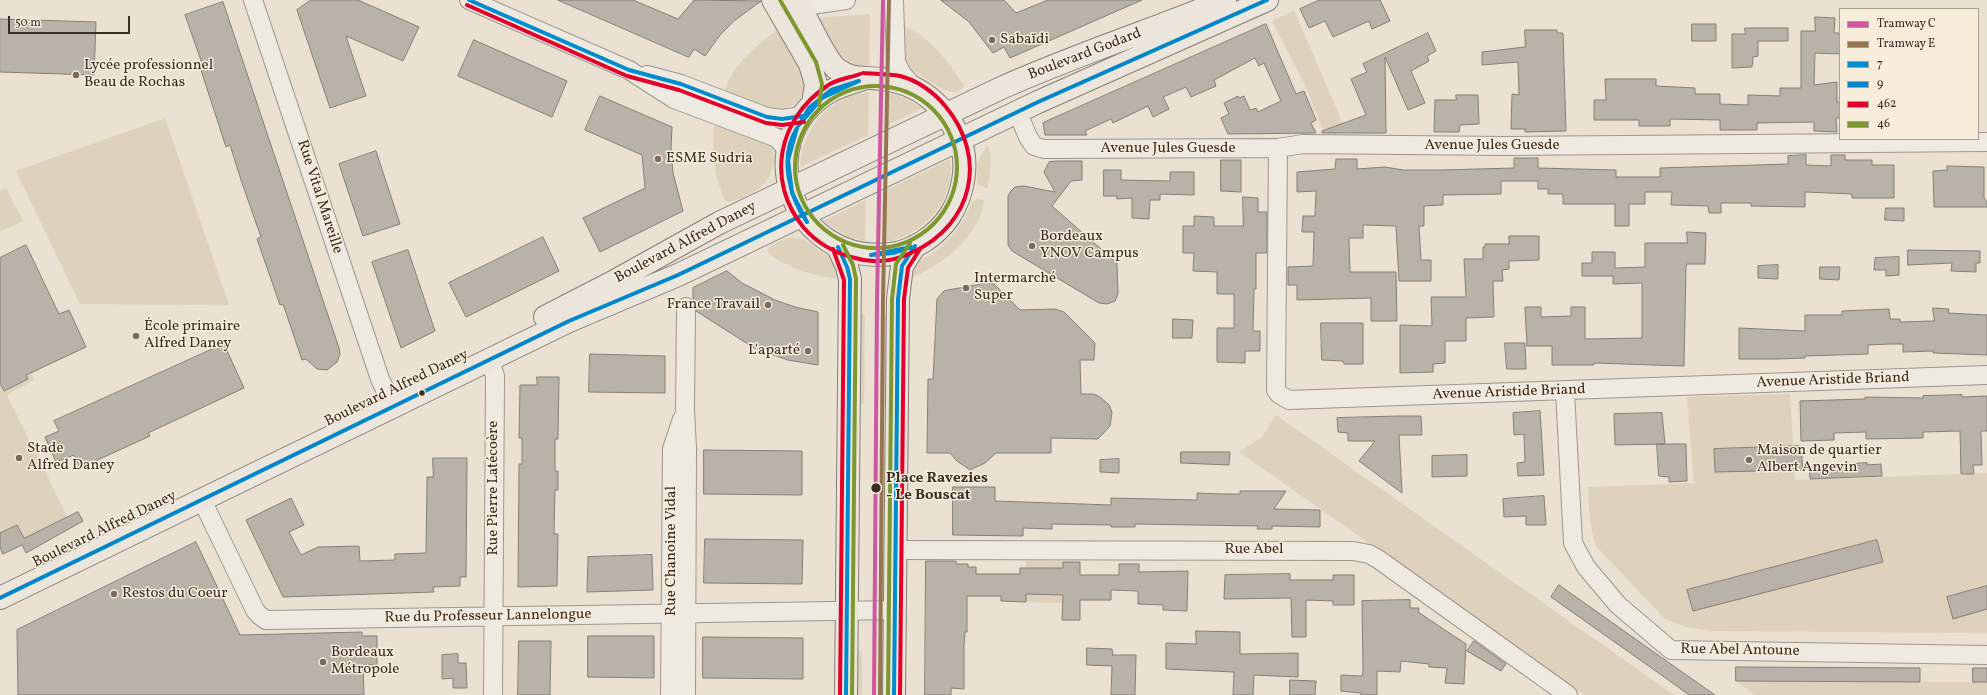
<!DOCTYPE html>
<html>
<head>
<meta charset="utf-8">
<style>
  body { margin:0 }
  #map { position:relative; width:1987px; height:695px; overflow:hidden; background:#eae1d2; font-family:Vollkorn,serif }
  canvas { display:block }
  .legend { position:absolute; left:1839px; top:8px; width:140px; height:132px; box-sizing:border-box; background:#f8eddb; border:1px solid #aca092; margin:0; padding:5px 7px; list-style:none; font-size:12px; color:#3a2d25 }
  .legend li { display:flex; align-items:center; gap:8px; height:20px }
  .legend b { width:20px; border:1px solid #aca092 }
  .scale { position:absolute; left:8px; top:16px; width:122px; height:18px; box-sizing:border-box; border:2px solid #3a2d25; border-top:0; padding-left:5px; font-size:12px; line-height:14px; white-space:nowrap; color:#3a2d25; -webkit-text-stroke:3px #f8eddb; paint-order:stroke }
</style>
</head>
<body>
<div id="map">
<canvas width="1987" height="695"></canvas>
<ul class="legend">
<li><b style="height:5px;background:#cf56a0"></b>Tramway C</li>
<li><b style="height:5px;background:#967651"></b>Tramway E</li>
<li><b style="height:5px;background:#008cd0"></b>7</li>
<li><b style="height:5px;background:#0086cb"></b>9</li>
<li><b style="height:5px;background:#e4002b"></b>462</li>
<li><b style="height:5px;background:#7c982e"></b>46</li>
</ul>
<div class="scale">50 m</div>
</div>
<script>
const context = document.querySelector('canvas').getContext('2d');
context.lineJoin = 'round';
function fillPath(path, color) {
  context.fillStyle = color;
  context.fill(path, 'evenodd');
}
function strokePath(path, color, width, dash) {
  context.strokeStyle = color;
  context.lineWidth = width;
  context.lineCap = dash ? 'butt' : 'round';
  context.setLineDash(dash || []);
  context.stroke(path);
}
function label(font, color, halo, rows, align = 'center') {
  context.font = font + ' Vollkorn,serif';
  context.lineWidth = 3;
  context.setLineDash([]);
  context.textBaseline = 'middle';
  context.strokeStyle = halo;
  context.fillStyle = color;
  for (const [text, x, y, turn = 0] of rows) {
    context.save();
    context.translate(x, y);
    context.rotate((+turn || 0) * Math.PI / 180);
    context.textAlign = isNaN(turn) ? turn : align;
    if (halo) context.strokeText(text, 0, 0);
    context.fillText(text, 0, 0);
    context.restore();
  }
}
const green = new Path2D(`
  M1294,10L1347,133H1324L1307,89L1272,21Z
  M870,14L869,65C860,66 850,66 842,61C835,56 820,27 815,18Z
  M907,28C932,39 950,64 964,85L963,89L954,92L944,90L908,68L904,62L902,30Z
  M777,30L806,80L804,95L795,104L781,111L770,110L724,92C733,65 755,46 777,30Z
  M869,92L868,135L800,167C802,128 830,96 869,92Z
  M887,92L907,99L923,108L885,126Z
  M165,118L229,305L80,304L16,171Z
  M714,124C725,128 764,139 770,144C774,148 774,153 774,159C773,184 752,196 729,202H726C714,179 711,149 714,124Z
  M987,145C994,156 989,175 988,187L986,188L977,184L978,161Z
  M950,159C956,201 923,236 884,242V191Z
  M6,188L23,221L0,232V191Z
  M977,199L984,200C982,235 940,268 909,278L907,275L916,263L934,252L950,238L963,221L972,202Z
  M866,200L865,241L847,236L823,221Z
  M787,238L803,239L830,257L834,261L839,277L838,279C812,275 788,269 767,252L770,246Z
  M0,275L44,367L32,374L34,380L7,395L70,522L0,556Z
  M857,314H865L864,404H857Z
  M882,314H889L888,405L880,404Z
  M1790,394L1795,480L1987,473V633L1712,631L1686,627L1665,619L1596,546C1589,526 1589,508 1588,487L1694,483L1687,397Z
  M1276,415L1674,695H1585L1239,452L1262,437Z
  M1026,561H1063L1062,603L1026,602Z
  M855,650L862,651V695H854Z
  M879,651H887L886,695H879Z
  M1736,681L1987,682V695H1755Z`);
const building = new Path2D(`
  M311,0H358L419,27L403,61L346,36L366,96L330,108L297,10Z
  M558,0H633L678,19L694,0L761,1L734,21L720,35L705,56L694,49L689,57Z
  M941,0H1004L1016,13L1048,0H1142L1010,58L1004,47L993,53L969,22Z
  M1320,0H1380L1390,21L1372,29L1369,21L1333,37L1325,21L1309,28L1300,9Z
  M223,2L339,348L340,354L337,362L327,370L317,369L306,359L302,360L283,304L280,305L257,239L261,237L242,183L230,145L226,147L200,67L203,66L185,15Z
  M1815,17L1835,18L1834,33H1840V54L1815,53L1814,85L1837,82V102H1840V118H1836L1837,132L1814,131V122L1757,123V130H1720V120L1670,119V126H1639V120H1594V100H1606L1605,79H1656V86L1695,88V94H1720V104L1748,105V95L1780,96V88H1801V31H1815Z
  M0,19L96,22L94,75L0,72Z
  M1266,24L1296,94L1304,91L1316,120L1311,123L1316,133L1228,134L1221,118L1229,114L1224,103L1238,96L1239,98L1244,96L1250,110L1256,108L1258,112L1281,101L1264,63L1259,66L1255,58L1214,80L1216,86L1191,97L1186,87L1163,97L1169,109L1153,117L1148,106L1113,123L1111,119L1085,131L1087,135H1045L1043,123Z
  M1692,24H1716V41H1692Z
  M1745,28H1788V41H1758V56L1753,57L1752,67L1732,68V34H1745Z
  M1525,30H1557V33H1563L1566,131L1525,132V129H1511L1512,94L1519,95L1518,62L1482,65V52L1525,47Z
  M1428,33L1436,51L1427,56L1429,61L1411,71L1425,103L1408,110L1385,57L1386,133H1322V131L1366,115L1351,79L1367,72L1363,64Z
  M474,40L567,81L552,117L458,76Z
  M1456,95H1478L1479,124L1460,125L1459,132H1434L1435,100H1456Z
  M600,96L672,127L671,148L673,173L683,211L600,252L583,218L645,188L642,155L585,130Z
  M376,151L400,224L363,236L339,164Z
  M1806,155V165L1831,166V155H1845V160H1872V165H1894V198H1852V194L1805,192V207L1751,206V203H1721V213H1709L1708,206L1671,205L1672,192H1645V204H1629V226H1615V204H1563V194H1548V189H1538V181H1501V194L1443,195V205L1424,206V226H1419L1421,260H1431V281H1399L1396,226L1363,225V238H1349L1350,272H1396L1397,321H1371V298L1297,300V285H1288V267L1313,266L1314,232H1302L1303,216H1315L1316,191L1297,192V172L1335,169L1336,159H1357V169L1385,167L1403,170H1442L1514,168V158H1538V168L1616,170V177H1660V168L1788,164V156Z
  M1221,160H1241V192L1221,191Z
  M1057,161H1082V180L1071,181L1052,206L1117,263L1118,294L1115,301L1107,304L1099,303L1012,251L1008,245V196L1011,191L1015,187L1024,186L1055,192L1044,172L1049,162Z
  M1947,166L1984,167V198L1987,202V207H1934L1933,171L1947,170Z
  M1104,170H1121V180L1170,181V172H1194V195L1160,194V200H1150L1149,219L1132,218V198L1117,199V196H1104Z
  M1243,197L1258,198V212H1267V253H1256V289H1254L1253,331H1260V351H1245V363L1217,362V328H1234V294H1217V272L1193,271L1194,253H1183V226H1194V216L1214,217V226H1243Z
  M1886,208H1904V221L1885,220Z
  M1687,232L1706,233L1705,264H1687L1686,267L1684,366L1594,363V365H1552V346H1527L1525,307H1541V317L1571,316V307H1585V339L1642,338V283L1613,284V276H1582V263H1592V252H1615V268L1645,267V243H1687Z
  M1509,236H1539V260L1509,261V269L1502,270L1503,281H1493L1494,317L1466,318V341H1445V363L1433,364V372L1400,373V325L1432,326L1431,297H1466L1464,259H1483V247H1485V244H1509Z
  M543,237L559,271L466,317L449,283Z
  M26,245L59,314L69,310L86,347L26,375L28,379L4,391L0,383V258Z
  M408,250L435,331L401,348L372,262Z
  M1908,250L1980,251V263H1976V272L1951,271L1952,263L1908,265Z
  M1899,257V275L1886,276V270H1874L1875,258Z
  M1778,265V279L1758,278V266Z
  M1820,267H1840L1839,280L1820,279Z
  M727,271L742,283L775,300L795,307L818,312V365L788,360L754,348L696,311L695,302L693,300V288Z
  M987,283L994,284L1020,310L1055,309L1064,312L1095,343L1094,360H1080L1081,394H1094L1100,397L1109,405L1112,412L1110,426L1098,439L1051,438V453H996L985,463L970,470L957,461L950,453H927L928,379H933L937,299L944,291Z
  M1933,308L1949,309L1948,313L1987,315V355L1933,353V351L1903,352V344H1890L1868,345V354L1805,356V358L1777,359H1739V328L1805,331V315H1842V311L1889,309L1890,319H1900V322L1934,321Z
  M1173,319L1193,320L1192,338H1173Z
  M1321,323H1363V364H1344L1343,361L1322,360Z
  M1505,343H1525L1526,369H1507Z
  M224,344L244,388L148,433L150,436L80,468L74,455L56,462L45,437L59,431L54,421Z
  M590,354L665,356V393L589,392Z
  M537,377H559L558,439H555V471H558V490H555L554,534H558L557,586L518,587L519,464H522V438H519L520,385H537Z
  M1962,395V397L1987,396V431H1981L1982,465H1973L1974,474H1961L1960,431L1923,432V438L1866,439V432L1834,433V440L1801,441L1800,401L1865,399V397L1923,398V396Z
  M1540,411L1544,475L1518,476L1517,463L1525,462L1524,434L1514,435L1513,413Z
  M1662,413L1665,444L1615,445L1614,414Z
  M1399,416H1421L1422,435H1399L1402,493L1359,461L1375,441H1348V433L1338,432L1337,418Z
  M1657,444H1686L1687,481L1669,482V477L1659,476Z
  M1801,446L1803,470L1715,472L1714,449Z
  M704,450L802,451V495L704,494Z
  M1181,452H1230L1229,465L1181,463Z
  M1467,455V476L1432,477V456Z
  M433,458H467L466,577H460V586L433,587L434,592L283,597L246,520L291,498L304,525L289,532L301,555L318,547L359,546L360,561L395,560V554L426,553L427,477H433Z
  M1119,459V473L1100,472V460Z
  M1867,463V465L1881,464L1882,476L1810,479L1809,467Z
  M953,487H995V501L1111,505V498L1197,500V493L1222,494H1240V491H1286L1274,509L1320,510V527L1272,526V529H1257L1258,526L1135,524V527H1111V525L1052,524V529L1023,528V536L953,535Z
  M1544,496L1546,525H1526V516L1504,517L1503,499Z
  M78,512L83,521L26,553L22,545L3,554L0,547V533L17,525L24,538Z
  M705,539L803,540L802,584L704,583Z
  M1877,540L1883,562L1693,611L1687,590Z
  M196,542L240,635L362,632V636H377V665H363L364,695H18L17,630Z
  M652,555L653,590L587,592L588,557Z
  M926,561H956V564H968V567H976V574H1020V568H1063V562H1080V575H1119V564H1139V572L1188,571L1187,611L1163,610V605L1138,604V591L1111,590V600H1080V620H1062L1063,595L1026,594V602L1001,601V596H967V632H965L964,645V689L951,688V695H925Z
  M1290,574V580H1333V575H1354V605H1333V601L1306,600V637H1292L1291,598L1224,599L1225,575Z
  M1559,585L1675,667L1715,695H1689L1667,679L1551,597Z
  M1987,586V609L1953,619L1947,597Z
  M1410,600V608H1419L1418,612L1466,644L1464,684L1445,683L1447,668L1429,667V664L1401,661L1400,672L1377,671V695H1361V693L1341,691V675L1362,676L1363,672L1362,601Z
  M1196,631L1240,632V654L1298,653V677L1254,675L1253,695H1233L1234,672L1166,669V643L1196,644Z
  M588,636H654V678L588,677Z
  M703,637L803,638V679L703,678Z
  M519,641H551L550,695H518Z
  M1474,641L1506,664L1501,671L1467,651Z
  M1087,648L1112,649L1113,656V655H1136L1135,695H1111L1112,666L1087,665Z
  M458,654V663H466L467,688H453V678L442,679V655Z
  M1736,667L1920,668V682L1736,681Z
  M1973,668H1987V682H1973Z
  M1290,680L1316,681L1315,695H1290Z`);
const minor = new Path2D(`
  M253,0L380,379L387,394
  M469,0L629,70L674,99L777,138L788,151
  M894,0L896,62L902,74L915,88
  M799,3L805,6L846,0
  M647,75L681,84L767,117L782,119L803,116
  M1018,113L1028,137L1034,146L1044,149L1278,148L1303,144L1504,146L1987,142
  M1278,148L1276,390L1279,394L1289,400L1987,375
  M686,307L685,409L687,449L686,695
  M490,360L495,376L493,695
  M1565,391L1573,543L1586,567L1618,605L1671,650L1987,655
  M202,500L255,610L259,615L266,620L895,610
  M896,550L1353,551L1369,554L1378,559L1568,695
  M670,695L672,449L682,419`);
const major = new Path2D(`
  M773,0L810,64L816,84L813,104
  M797,0C805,15 826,61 837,69C850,80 866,77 881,79C918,82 945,105 959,138C970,163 963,196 949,217C936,236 913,251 891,254C793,266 747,141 829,92C839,86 851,83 863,79
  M838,247L847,267L850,279L846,695
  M545,317L611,283L719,223L999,89C1072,56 1150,31 1225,0
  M0,598L569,321L678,275L1038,102L1267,0
  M894,695L898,299L902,266L915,246`);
const bus1 = new Path2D(`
  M469,0L629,70L681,84L767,117L782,119L803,116
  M799,125L809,108L831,90L859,81
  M799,125L822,98L859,81
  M797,128L788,160L792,193L807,222
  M797,128C779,157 789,196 807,222
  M838,247L847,267L850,279L846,695
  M871,255L893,253L911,247
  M871,255L911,247
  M894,695L898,299L902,266L915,246`);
const bus2 = new Path2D(`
  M0,598L569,321L678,275L1038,102L1267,0`);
const bus3 = new Path2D(`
  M467,5L627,76L679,90L766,123L782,125L804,122
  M860,74C850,78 836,79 827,86C778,119 765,181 804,228C818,244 834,253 855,258C874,264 895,261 913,252C973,224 988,158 946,107C935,93 917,80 900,76C888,74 875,74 863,73
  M833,249L844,280L840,695
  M900,695L904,299L908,268L920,249`);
const bus4 = new Path2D(`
  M780,0L816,62L822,84L819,105
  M795 167a81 81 0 1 1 162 0a81 81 0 1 1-162 0Z
  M843,245L853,265L856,279L852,695
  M888,695L892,299L896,264L910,243`);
const tram1 = new Path2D(`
  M874,695L877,299L883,0`);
const tram2 = new Path2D(`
  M880,695L883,299L889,0`);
const markers = [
  [992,40,4,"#786c62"],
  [76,75,4,"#786c62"],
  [658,159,4,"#786c62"],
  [1032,246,4,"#786c62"],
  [966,288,4,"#786c62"],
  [768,305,4,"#786c62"],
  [136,336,4,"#786c62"],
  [808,351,4,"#786c62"],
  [422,393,3.5,"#3a2d25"],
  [19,458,4,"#786c62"],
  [1749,460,4,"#786c62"],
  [876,488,5.5,"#3a2d25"],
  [114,594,4,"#786c62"],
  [323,662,4,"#786c62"]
];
const poiNames = [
  ["Sabaïdi",1000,40],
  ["Lycée professionnel",84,66],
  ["Beau de Rochas",84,83],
  ["ESME Sudria",666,159],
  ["Bordeaux",1040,237],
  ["YNOV Campus",1040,254],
  ["Intermarché",974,279],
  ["Super",974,296],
  ["France Travail",760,305,"right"],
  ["École primaire",144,327],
  ["Alfred Daney",144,344],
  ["L'aparté",800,351,"right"],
  ["Stade",27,449],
  ["Alfred Daney",27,466],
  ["Maison de quartier",1757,451],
  ["Albert Angevin",1757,468],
  ["Restos du Coeur",122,594],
  ["Bordeaux",331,653],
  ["Métropole",331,670]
];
const streetNames = [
  ["Boulevard Godard",1085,55,-21],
  ["Avenue Jules Guesde",1492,146],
  ["Avenue Jules Guesde",1168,149],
  ["Rue Vital Mareille",319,197,72],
  ["Boulevard Alfred Daney",686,243,-28],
  ["Avenue Aristide Briand",1833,381,-2],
  ["Boulevard Alfred Daney",397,389,-26],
  ["Avenue Aristide Briand",1509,393,-2],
  ["Rue Pierre Latécoère",494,488,-90],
  ["Boulevard Alfred Daney",105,530,-26],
  ["Rue Abel",1254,550],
  ["Rue Chanoine Vidal",672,551,-90],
  ["Rue du Professeur Lannelongue",488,617,-1],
  ["Rue Abel Antoune",1740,651,1]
];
const stopNames = [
  ["Place Ravezies",886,479],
  ["- Le Bouscat",886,496]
];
fillPath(green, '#ded2bd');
fillPath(building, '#b8b2a8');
strokePath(building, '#857f77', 1);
strokePath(minor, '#9e978e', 20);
strokePath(major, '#857f77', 24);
strokePath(minor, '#eeeae1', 18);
strokePath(major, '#ebe5dc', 22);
strokePath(bus1, '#008cd0', 4);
strokePath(bus2, '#0086cb', 4);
strokePath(bus3, '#e4002b', 4);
strokePath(bus4, '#7c982e', 4);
strokePath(tram1, '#cf56a0', 4);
strokePath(tram2, '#967651', 4);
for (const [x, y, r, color] of markers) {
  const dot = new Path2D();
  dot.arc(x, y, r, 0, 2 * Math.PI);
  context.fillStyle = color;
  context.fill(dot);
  strokePath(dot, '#f8eddb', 1.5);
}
label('15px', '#3a2d25', '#f8eddb', poiNames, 'left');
label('15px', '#3a2d25', '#f8eddb', streetNames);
label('bold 15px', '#3a2d25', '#f8eddb', stopNames, 'left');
</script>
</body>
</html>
